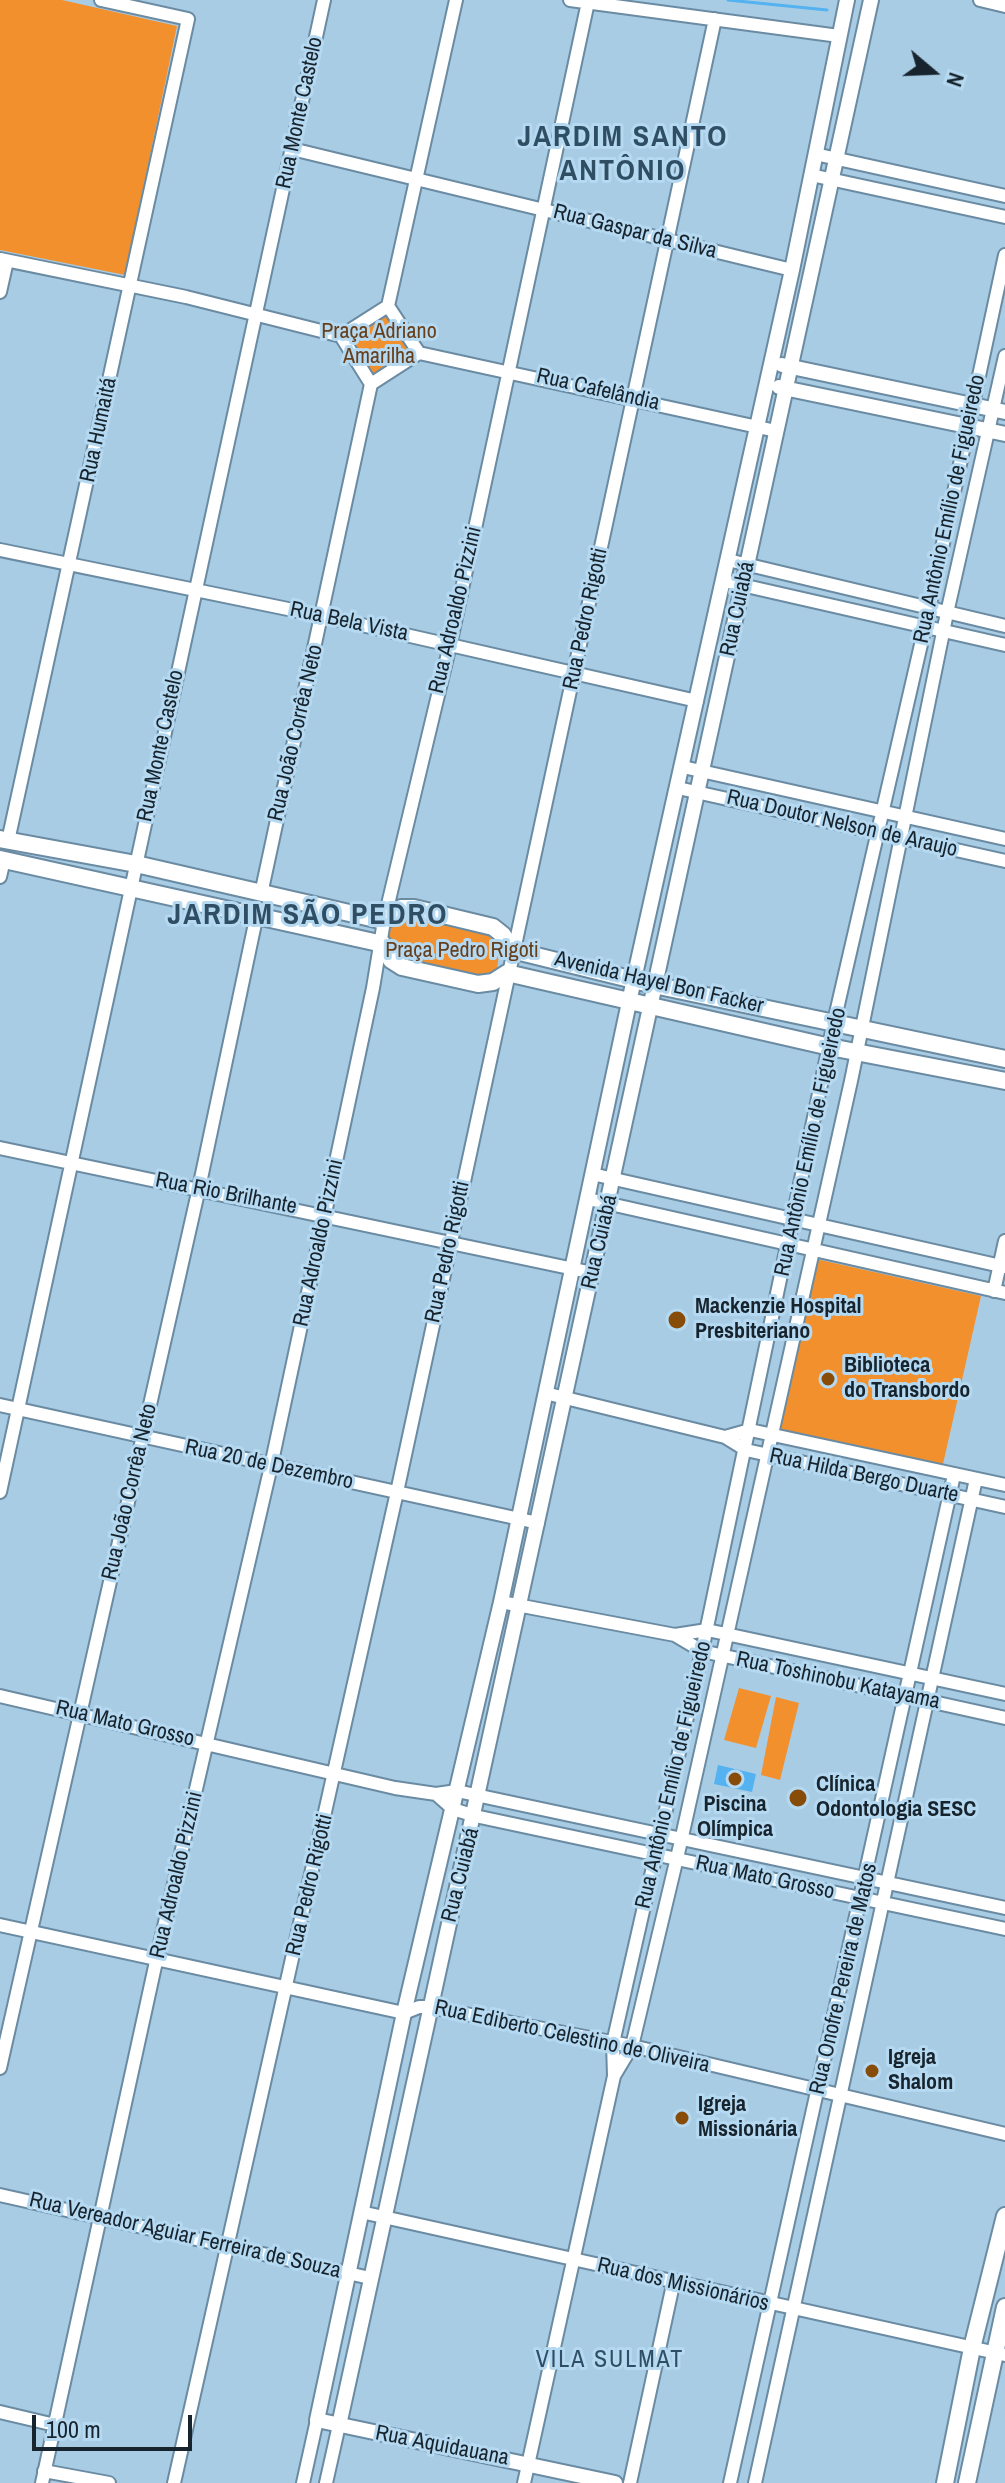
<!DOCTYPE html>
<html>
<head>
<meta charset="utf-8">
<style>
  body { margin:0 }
  #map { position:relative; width:1005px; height:2483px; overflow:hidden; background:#a9cce5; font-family:"Archivo Narrow",sans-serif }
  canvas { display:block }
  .north { position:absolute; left:893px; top:32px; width:80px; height:80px; -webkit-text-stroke:6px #b6d9f2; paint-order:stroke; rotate:109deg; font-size:22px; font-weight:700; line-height:32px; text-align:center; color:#17242d }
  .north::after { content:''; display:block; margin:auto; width:28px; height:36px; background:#17242d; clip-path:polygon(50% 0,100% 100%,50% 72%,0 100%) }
  .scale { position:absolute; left:32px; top:2415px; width:160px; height:36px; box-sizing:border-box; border:4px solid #17242d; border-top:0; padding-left:10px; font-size:24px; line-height:28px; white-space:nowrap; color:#17242d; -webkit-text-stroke:6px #b6d9f2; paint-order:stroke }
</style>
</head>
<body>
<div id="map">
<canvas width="1005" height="2483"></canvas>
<div class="north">N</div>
<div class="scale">100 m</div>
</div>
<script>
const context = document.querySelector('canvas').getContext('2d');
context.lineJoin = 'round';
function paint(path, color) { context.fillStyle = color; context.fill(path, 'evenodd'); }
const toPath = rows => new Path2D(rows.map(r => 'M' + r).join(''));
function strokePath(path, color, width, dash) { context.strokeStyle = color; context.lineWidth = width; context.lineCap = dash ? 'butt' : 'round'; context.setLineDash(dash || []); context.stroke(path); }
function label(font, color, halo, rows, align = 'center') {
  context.font = font + ' "Archivo Narrow",sans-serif'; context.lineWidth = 6; context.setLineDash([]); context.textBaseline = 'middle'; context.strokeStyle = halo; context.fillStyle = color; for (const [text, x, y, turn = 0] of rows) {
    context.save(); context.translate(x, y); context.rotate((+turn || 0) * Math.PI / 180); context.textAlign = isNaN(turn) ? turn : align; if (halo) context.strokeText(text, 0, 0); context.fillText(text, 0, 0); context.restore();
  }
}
const green = toPath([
  [0,0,62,0,177,26,125,275,0,250],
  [387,309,415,352,372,380,344,336],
  [409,912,486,929,500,945,497,970,489,978,401,963,387,942,392,922],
  [816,1259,981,1296,943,1464,776,1429],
  [739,1688,771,1696,756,1748,724,1740],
  [776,1697,799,1703,780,1780,761,1775]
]);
const water = toPath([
  [718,1765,756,1774,752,1792,714,1784]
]);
const stream = toPath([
  [728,0,827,10]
]);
const minor = toPath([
  [570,0,839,36],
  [980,0,1005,6],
  [292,149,792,270],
  [815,154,1005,196],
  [811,175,1005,217],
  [0,259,186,297,341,336],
  [0,292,7,261],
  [388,306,456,0],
  [388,306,419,353,371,384,341,336,388,306],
  [419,353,776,431],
  [0,550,322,616,697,701],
  [728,560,1005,626],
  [724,581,1005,645],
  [683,767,1005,839],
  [678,788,1005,861],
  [8,841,188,19,101,0],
  [0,877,4,860],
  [261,894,371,384],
  [0,1148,593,1273],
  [592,1174,1005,1267],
  [588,1199,1005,1293],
  [994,1291,1005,1241],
  [545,1393,725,1437,746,1450,1005,1507],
  [0,1405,538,1523],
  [725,1437,750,1430,1005,1485],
  [0,1492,324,0],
  [501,1602,675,1635,702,1651,1005,1718],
  [675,1635,707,1630,726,1634,1005,1694],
  [0,1696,395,1788,436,1794,457,1791,1005,1908],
  [436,1794,453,1809,475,1816,1005,1929],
  [0,1925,404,2013,419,2007,429,2007,632,2046,1005,2134],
  [0,2068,199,1188,257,914],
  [614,2076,632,2046,681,1841,851,1081,947,613,1005,356],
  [0,2195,370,2278],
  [361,2212,1005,2355],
  [0,2412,55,2425],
  [44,2471,109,2483],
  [42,2483,157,1957,271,1466,373,988,384,921,450,645,588,2],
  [174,2483,397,1492,715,19],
  [303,2483,317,2420],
  [326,2483,339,2425],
  [524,2483,614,2076,613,2043,702,1651,834,1022,925,627,1005,255],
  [630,2483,674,2280],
  [730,2483,954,1475],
  [755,2483,976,1479]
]);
const tertiary = toPath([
  [782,365,1005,412],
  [779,387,1005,434],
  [339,2425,871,0],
  [615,2483,317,2420,404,2013,501,1602,634,979,792,270,847,0]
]);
const secondary = toPath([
  [0,839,136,864,384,921,401,908,414,908,493,927,503,935,512,950,654,985,1005,1059],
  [0,859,383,944,391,960,402,967,478,984,493,982,507,973,830,1047,1005,1081],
  [945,2483,972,2348,1005,2216],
  [967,2483,1005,2307]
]);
const markers = [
  [677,1320,10,"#884c09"],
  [828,1379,8,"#884c09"],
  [735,1779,8,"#884c09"],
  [798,1798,10,"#884c09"],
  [872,2071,8,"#884c09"],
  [682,2118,8,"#884c09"]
];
const streetNames = [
  ["Rua Monte Castelo",300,113,-78],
  ["Rua Gaspar da Silva",635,232,14],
  ["Rua Cafelândia",598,390,13],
  ["Rua Humaitá",99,430,-78],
  ["Rua Antônio Emílio de Figueiredo",950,509,-78],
  ["Rua Cuiabá",738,609,-78],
  ["Rua Adroaldo Pizzini",456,610,-77],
  ["Rua Pedro Rigotti",586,619,-78],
  ["Rua Bela Vista",349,622,12],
  ["Rua João Corrêa Neto",296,733,-77],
  ["Rua Monte Castelo",161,746,-78],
  ["Rua Doutor Nelson de Araujo",842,824,13],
  ["Avenida Hayel Bon Facker",659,983,13],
  ["Rua Antônio Emílio de Figueiredo",811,1142,-78],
  ["Rua Rio Brilhante",226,1194,11],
  ["Rua Cuiabá",600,1242,-77],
  ["Rua Adroaldo Pizzini",319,1243,-78],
  ["Rua Pedro Rigotti",448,1252,-78],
  ["Rua 20 de Dezembro",269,1465,12],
  ["Rua Hilda Bergo Duarte",864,1476,12],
  ["Rua João Corrêa Neto",130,1492,-77],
  ["Rua Toshinobu Katayama",838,1681,12],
  ["Rua Mato Grosso",125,1724,13],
  ["Rua Antônio Emílio de Figueiredo",674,1775,-77],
  ["Rua Adroaldo Pizzini",177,1875,-77],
  ["Rua Cuiabá",461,1875,-76],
  ["Rua Mato Grosso",765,1878,12],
  ["Rua Pedro Rigotti",310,1885,-77],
  ["Rua Onofre Pereira de Matos",844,1979,-77],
  ["Rua Ediberto Celestino de Oliveira",572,2037,12],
  ["Rua Vereador Aguiar Ferreira de Souza",185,2236,13],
  ["Rua dos Missionários",683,2285,13],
  ["Rua Aquidauana",442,2446,11]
];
const parkNames = [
  ["Praça Adriano",379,332],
  ["Amarilha",379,357],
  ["Praça Pedro Rigoti",462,951]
];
const poiNames = [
  ["Mackenzie Hospital",695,1307],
  ["Presbiteriano",695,1332],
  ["Biblioteca",844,1366],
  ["do Transbordo",844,1391],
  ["Clínica",816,1785],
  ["Odontologia SESC",816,1810],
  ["Piscina",735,1805,"center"],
  ["Olímpica",735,1830,"center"],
  ["Igreja",888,2058],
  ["Shalom",888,2083],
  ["Igreja",698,2105],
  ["Missionária",698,2130]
];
const neighbourhoodNames = [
  ["VILA SULMAT",610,2361]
];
const districtNames = [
  ["JARDIM SANTO",623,138],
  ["ANTÔNIO",623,172],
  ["JARDIM SÃO PEDRO",308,916]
];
paint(green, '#f2902e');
paint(water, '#53b2ef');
strokePath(stream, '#53b2ef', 3);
strokePath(minor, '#6a8ba2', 16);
strokePath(tertiary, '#6a8ba2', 18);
strokePath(secondary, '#6a8ba2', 20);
strokePath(minor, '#fff', 12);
strokePath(tertiary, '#fff', 14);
strokePath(secondary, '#fff', 16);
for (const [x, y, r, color] of markers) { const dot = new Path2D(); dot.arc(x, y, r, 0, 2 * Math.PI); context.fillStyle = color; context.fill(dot); strokePath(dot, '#b6d9f2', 3); }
label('22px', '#17242d', '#b6d9f2', streetNames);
label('22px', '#673f1b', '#b6d9f2', parkNames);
label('bold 22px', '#17242d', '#b6d9f2', poiNames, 'left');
context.letterSpacing = '2px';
label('24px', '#2f4e63', '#b6d9f2', neighbourhoodNames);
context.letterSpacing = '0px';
context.letterSpacing = '2px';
label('bold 30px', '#2f4e63', '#b6d9f2', districtNames);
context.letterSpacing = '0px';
</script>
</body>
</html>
